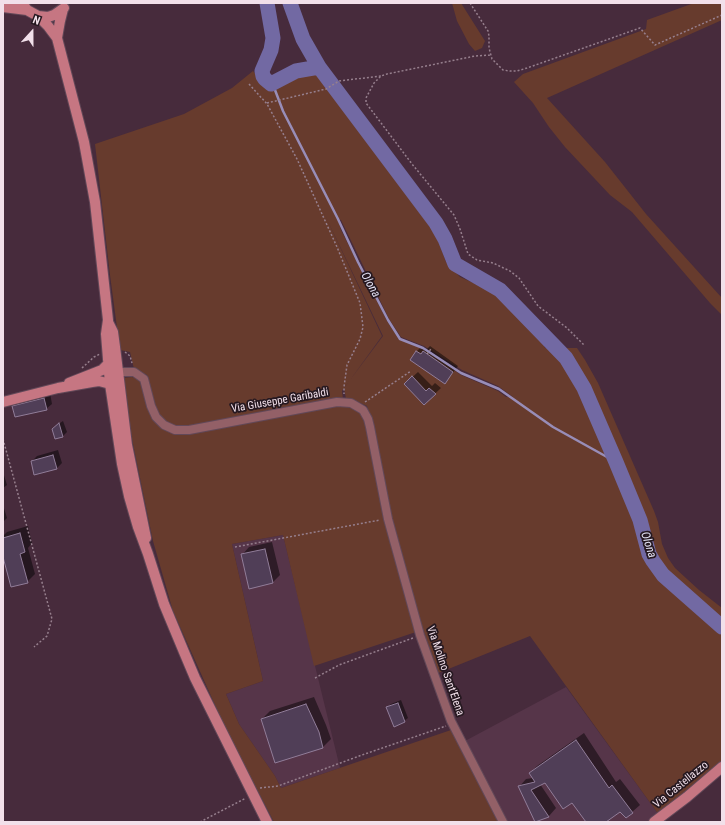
<!DOCTYPE html>
<html>
<head>
<meta charset="utf-8">
<style>
  body { margin:0 }
  #map { position:relative; width:725px; height:825px; overflow:hidden; background:#472b3c; font-family:"Roboto Condensed",sans-serif }
  canvas { display:block }
  .frame { position:absolute; inset:0; border:4px solid #f2e0ea; pointer-events:none }
  .north { position:absolute; left:12px; top:12px; width:40px; height:40px; -webkit-text-stroke:3px #251820; paint-order:stroke; rotate:21deg; font-size:11px; font-weight:700; line-height:16px; text-align:center; color:#f2e0ea }
  .north::after { content:''; display:block; margin:auto; width:14px; height:18px; background:#f2e0ea; clip-path:polygon(50% 0,100% 100%,50% 72%,0 100%) }
</style>
</head>
<body>
<div id="map">
<canvas width="725" height="825"></canvas>
<div class="frame"></div>
<div class="north">N</div>
</div>
<script>
const context = document.querySelector('canvas').getContext('2d');
context.lineJoin = 'round';
function paint(path, color) { context.fillStyle = color; context.fill(path, 'evenodd'); }
const toPath = rows => new Path2D(rows.map(r => 'M' + r).join(''));
function strokePath(path, color, width, dash) { context.strokeStyle = color; context.lineWidth = width; context.lineCap = dash ? 'butt' : 'round'; context.setLineDash(dash || []); context.stroke(path); }
function label(font, color, halo, rows, align = 'center') {
  context.font = font + ' "Roboto Condensed",sans-serif'; context.lineWidth = 3.5; context.setLineDash([]); context.textBaseline = 'middle'; context.strokeStyle = halo; context.fillStyle = color; for (const [text, x, y, turn = 0] of rows) {
    context.save(); context.translate(x, y); context.rotate((+turn || 0) * Math.PI / 180); context.textAlign = isNaN(turn) ? turn : align; if (halo) context.strokeText(text, 0, 0); context.fillText(text, 0, 0); context.restore();
  }
}
const built = toPath([
  [283,535,340,768,281,788,275,776,239,724,226,694,263,681,232,544],
  [566,687,659,815,650,822,508,822,465,741]
]);
const green = toPath([
  [452,3,461,3,485,41,482,48,475,51,469,44,457,21],
  [694,3,722,3,722,20,547,98,605,162,646,214,722,298,722,315,710,303,632,212,610,195,565,147,549,127,533,103,514,82,523,74,646,29,647,20],
  [318,70,333,95,376,150,401,187,431,228,439,243,446,262,460,277,496,293,544,345,545,348,577,348,585,360,598,383,654,511,658,522,662,544,668,558,675,568,699,590,722,608,722,621,666,574,652,553,644,521,637,505,628,498,636,522,644,555,649,564,659,579,700,613,722,633,722,762,659,815,530,636,436,674,413,599,389,508,367,406,358,402,346,399,344,388,383,336,323,211,382,336,342,391,343,399,182,427,170,425,164,421,160,416,156,409,147,375,134,369,130,352,120,350,110,275,95,144,184,114,232,88,253,71,266,87,276,86,293,76],
  [338,219,341,220,389,319,401,337,424,346,462,370,498,386,513,397,506,397,498,391,461,375,423,349,399,339,387,321,341,230],
  [132,377,139,379,160,427,171,433,175,433,341,405,356,408,360,413,365,423,416,632,314,666,283,535,232,544,263,681,226,694,239,724,275,776,281,788,451,730,498,822,274,822,228,734,173,611,153,541,132,439,122,378]
]);
const shadow = toPath([
  [422,346,427,349,430,346,458,366,445,383,417,351],
  [418,372,432,386,435,383,441,388,424,404,405,384],
  [50,393,52,404,46,409,13,407,19,401],
  [63,421,67,432,63,436,56,438,57,425],
  [58,450,62,463,56,469,32,461,37,456],
  [3,472,7,485,3,488],
  [3,505,7,518,3,522],
  [28,526,32,543,28,548,35,574,27,582,3,553,3,536,7,532],
  [272,542,280,575,273,582,242,555,249,547],
  [314,697,326,725,331,739,323,747,275,762,262,719,270,711],
  [401,700,408,718,404,721,387,708,391,704],
  [584,733,616,782,620,779,640,805,632,812,620,810,604,822,587,822,572,801,545,781,540,784,556,808,549,816,536,821,519,787,526,779,533,778,530,773,537,766]
]);
const stream = toPath([
  [271,84,275,90,283,111,338,219,358,262,388,320,400,339,423,348,461,373,499,389,553,427,616,462]
]);
const river = toPath([
  [267,3,273,38,271,50,262,71,263,76,265,79,271,84,296,71,319,67],
  [290,3,303,39,319,67,436,223,445,239,455,264,500,290,566,358,584,388,616,462,640,520,649,554,653,561,663,575,722,627]
]);
const building = toPath([
  [416,351,421,354,423,351,453,372,445,384,410,360,416,351],
  [412,376,426,391,429,388,436,394,424,405,404,384,412,376],
  [44,398,47,410,15,417,12,406,44,398],
  [59,423,63,437,55,439,52,429,59,423],
  [53,455,57,469,34,475,31,461,53,455],
  [20,533,25,552,20,554,28,583,11,587,3,557,3,538,20,533],
  [265,549,273,583,249,589,241,554,265,549],
  [398,703,405,722,394,727,386,707,398,703],
  [306,704,319,732,323,748,275,763,261,719,306,704],
  [576,740,609,788,612,785,633,813,626,818,620,812,606,822,586,822,572,803,563,809,545,783,531,790,549,817,535,822,518,786,535,782,529,773,576,740]
]);
const path = toPath([
  [470,3,488,31,489,36,489,48,492,59,503,70,510,71,517,71,527,68,640,28,655,45,722,15],
  [490,55,475,56,387,74,381,76,374,83,366,98,366,103,412,164,454,215,460,229,468,254,477,260,493,263,510,271,519,278,538,306,567,328,584,345],
  [249,84,267,104,297,159,337,247,360,303,363,327,360,339,347,365,344,387,344,394],
  [267,103,326,89,339,81,381,76],
  [125,352,130,356,132,363],
  [427,354,431,349],
  [82,368,94,357,100,354],
  [365,402,411,371],
  [3,439,52,619,47,636,34,647],
  [235,547,380,520],
  [315,678,339,665,413,638],
  [260,788,278,786,362,755,446,726],
  [200,822,246,798]
]);
const street = toPath([
  [122,372,134,372,144,379,151,406,156,417,164,425,175,430,189,430,337,402,351,403,363,410,368,419,370,427,388,519,420,635,451,721,503,822]
]);
const secondary = toPath([
  [22,3,27,10,38,16,48,17,54,15,64,8],
  [3,7,27,10],
  [63,9,60,21,57,38,84,142,95,202,108,320,106,334,110,384,122,464,129,496,138,527,148,554,164,604,184,652,195,678,267,822],
  [38,16,48,26,57,38],
  [108,322,113,332,115,347,127,445,146,538],
  [69,383,102,370,108,364],
  [3,402,58,388,92,382,99,381,110,384],
  [654,822,687,797,722,767]
]);
const streetNames = [
  ["Via Giuseppe Garibaldi",280,401,-10],
  ["Via Molino Sant'Elena",445,671,71],
  ["Via Castellazzo",681,785,-39]
];
const waterNames = [
  ["Olona",370,285,61],
  ["Olona",648,545,72]
];
paint(built, '#563549');
paint(green, '#673b2d');
paint(shadow, '#0007');
strokePath(stream, '#988db8', 2.5);
strokePath(river, '#7269a3', 15);
paint(building, '#503e57');
strokePath(building, '#917d99', 1);
strokePath(street, '#624858', 10);
strokePath(secondary, '#624858', 12);
strokePath(path, '#967f8d', 1.5, [2, 2]);
strokePath(street, '#936067', 8);
strokePath(secondary, '#c67682', 10);
label('11px', '#f2e0ea', '#251820', streetNames);
label('italic 12px', '#e1dff1', '#251820', waterNames);
</script>
</body>
</html>
